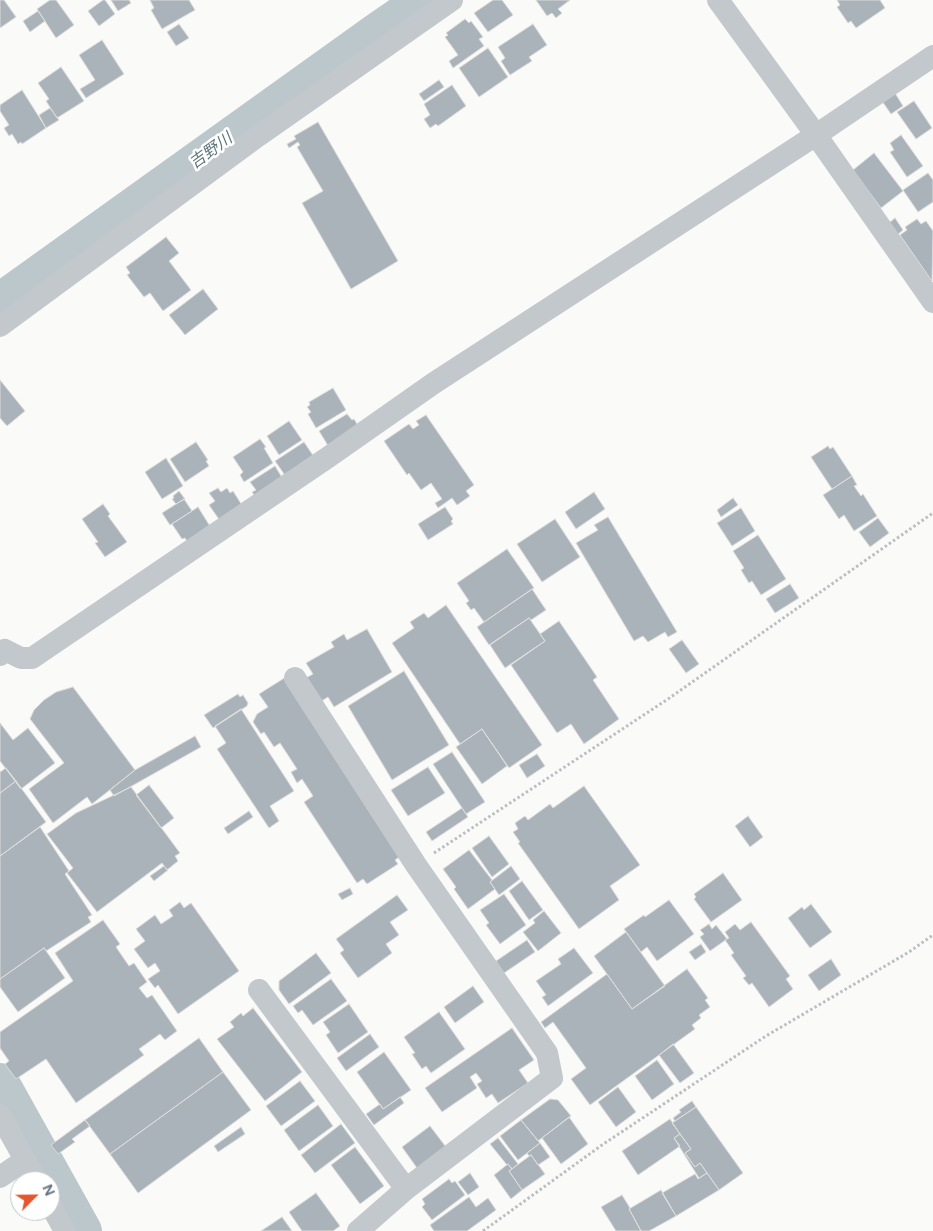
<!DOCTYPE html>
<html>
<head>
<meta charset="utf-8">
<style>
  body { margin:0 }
  #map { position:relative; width:933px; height:1231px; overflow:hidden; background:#fafaf8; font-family:Figtree,sans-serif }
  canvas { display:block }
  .north { position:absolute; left:10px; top:1171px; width:50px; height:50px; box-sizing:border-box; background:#fff; border:1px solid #c1c8cd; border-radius:50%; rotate:67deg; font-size:14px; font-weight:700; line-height:20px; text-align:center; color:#657683 }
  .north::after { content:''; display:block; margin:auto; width:18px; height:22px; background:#e4572e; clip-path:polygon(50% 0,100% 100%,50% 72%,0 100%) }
</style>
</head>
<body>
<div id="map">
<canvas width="933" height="1231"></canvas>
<div class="north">N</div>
</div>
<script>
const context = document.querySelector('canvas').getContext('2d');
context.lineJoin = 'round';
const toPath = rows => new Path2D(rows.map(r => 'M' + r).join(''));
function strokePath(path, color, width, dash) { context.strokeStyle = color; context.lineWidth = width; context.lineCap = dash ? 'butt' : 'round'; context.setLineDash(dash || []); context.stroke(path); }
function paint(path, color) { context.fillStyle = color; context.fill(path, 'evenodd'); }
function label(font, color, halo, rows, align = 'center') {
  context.font = font + ' Figtree,"Noto Sans JP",sans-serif'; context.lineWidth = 5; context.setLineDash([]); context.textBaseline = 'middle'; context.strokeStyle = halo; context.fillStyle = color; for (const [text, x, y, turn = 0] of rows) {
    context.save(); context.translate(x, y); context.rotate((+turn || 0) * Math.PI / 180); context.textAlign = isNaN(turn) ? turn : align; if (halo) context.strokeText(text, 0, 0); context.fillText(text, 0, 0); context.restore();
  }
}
const river = toPath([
  [0,302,378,31,423,0],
  [0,1082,83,1231]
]);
const building = toPath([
  [0,0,4,0,16,17,0,28,0,0],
  [50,0,56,0,74,25,56,38,37,9,50,0],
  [103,0,105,0,115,14,99,26,88,11,103,0],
  [111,0,129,0,131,3,118,11,111,0],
  [150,0,189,0,195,10,162,29,151,10,154,8,150,0],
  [493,0,502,0,513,15,488,32,474,13,493,0],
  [536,0,570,0,558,9,562,13,556,18,552,13,547,16,536,0],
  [837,0,880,0,885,8,856,28,851,21,848,23,837,7,840,5,837,0],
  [38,11,45,21,30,32,23,21,38,11],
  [465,19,469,23,471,21,483,37,479,39,484,46,453,68,449,61,458,55,445,37,448,35,446,33,465,19],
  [179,24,189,38,176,46,167,32,179,24],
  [533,24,547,45,529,57,532,61,510,75,501,61,505,58,498,47,533,24],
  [102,40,124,74,86,98,80,89,95,80,79,55,102,40],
  [488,48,508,77,479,97,459,68,488,48],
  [61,67,84,101,57,118,46,101,49,99,38,83,61,67],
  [439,80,444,87,424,101,419,94,439,80],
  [452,85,466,106,438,126,436,124,430,128,424,119,430,115,424,104,452,85],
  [22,90,46,128,22,144,21,142,18,144,12,134,9,136,4,128,9,125,0,111,0,105,22,90],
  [895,93,903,106,891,114,882,101,895,93],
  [914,101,932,128,916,139,897,112,914,101],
  [50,108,59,120,46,128,39,115,50,108],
  [318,122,398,261,351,289,302,203,323,191,297,147,300,145,298,142,289,148,287,144,296,139,294,136,318,122],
  [901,135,923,166,907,177,890,152,894,150,890,143,901,135],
  [874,153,903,191,881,208,853,170,874,153],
  [928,173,933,180,933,202,918,212,903,190,928,173],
  [895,218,903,230,897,235,889,223,895,218],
  [917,219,921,224,926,221,933,231,932,281,900,235,907,230,905,227,917,219],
  [166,237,179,253,169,261,191,290,163,311,150,293,144,297,127,275,130,273,126,267,166,237],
  [203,289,218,309,185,335,169,315,203,289],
  [0,380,25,411,7,426,0,418,0,380],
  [333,388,346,410,316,428,308,414,311,412,307,407,310,405,309,402,333,388],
  [347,414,352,420,354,419,363,434,332,452,319,431,347,414],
  [426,415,474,485,466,491,470,496,457,505,452,498,438,508,435,503,442,499,431,483,421,490,409,473,407,475,384,441,409,424,413,429,419,425,416,421,426,415],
  [289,421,302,440,279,455,267,436,289,421],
  [260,439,266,447,264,448,273,463,244,482,240,475,243,472,233,457,260,439],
  [196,442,208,460,206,461,209,466,185,482,170,459,196,442],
  [304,442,316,460,289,481,275,461,304,442],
  [828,446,830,449,833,447,852,476,832,489,811,457,828,446],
  [166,458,183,486,162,499,145,472,166,458],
  [275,466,286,484,259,502,252,492,256,490,250,482,275,466],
  [852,476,857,485,854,486,861,496,863,494,877,516,854,531,844,515,839,519,823,495,852,476],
  [218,488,221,492,227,488,230,493,233,491,245,510,223,525,209,505,215,501,209,493,218,488],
  [179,491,185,499,176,504,172,499,174,498,173,496,179,491],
  [594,492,605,509,576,529,565,512,594,492],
  [733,498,738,505,721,517,717,510,733,498],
  [184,499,192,511,170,525,162,513,184,499],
  [103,504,110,514,108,516,127,542,105,557,95,543,98,542,82,519,103,504],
  [198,507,213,531,190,546,185,538,182,539,172,524,198,507],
  [445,507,453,519,451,521,453,524,428,540,418,524,445,507],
  [741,508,755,531,732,546,717,523,741,508],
  [608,517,677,632,668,637,665,632,648,642,643,636,634,641,576,543,598,530,594,525,608,517],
  [878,518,889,533,870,547,859,532,878,518],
  [555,519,580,557,542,582,517,544,555,519],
  [758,535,786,579,761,595,752,581,749,583,741,570,744,568,733,551,758,535],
  [507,549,534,588,484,622,474,608,471,610,466,603,469,601,457,583,507,549],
  [790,584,799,598,775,613,766,599,790,584],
  [532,589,546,610,531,620,529,618,489,645,477,627,532,589],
  [446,605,542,745,509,768,482,729,460,744,392,643,414,628,410,622,424,613,428,618,446,605],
  [529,618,545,641,505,668,490,645,529,618],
  [559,621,597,677,593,680,619,719,584,744,571,724,557,733,511,665,545,641,540,634,559,621],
  [367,629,392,672,334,707,328,697,320,702,306,678,313,674,306,663,334,647,331,642,344,634,347,640,367,629],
  [682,640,699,664,686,673,669,649,682,640],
  [404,671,449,745,392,780,348,706,404,671],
  [286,677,399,857,395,860,398,864,367,884,363,879,357,883,304,802,313,796,302,779,297,783,291,772,297,769,280,743,274,747,264,732,261,734,253,722,257,714,268,707,259,694,286,677],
  [73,687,135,770,92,804,87,797,53,823,29,789,64,763,30,719,34,710,44,700,56,692,73,687],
  [238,694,240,697,243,695,248,703,247,706,213,728,204,715,238,694],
  [241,709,294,791,270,806,279,821,269,828,217,749,226,743,215,726,241,709],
  [0,723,13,740,28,728,55,763,21,789,0,761,0,723],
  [482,729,507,766,482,784,456,747,482,729],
  [195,736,201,747,114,796,110,790,135,770,195,736],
  [452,752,485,802,466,814,433,764,452,752],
  [537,754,545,766,527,778,519,765,537,754],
  [428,767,445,793,408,816,391,790,428,767],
  [6,768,16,781,0,793,0,772,6,768],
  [16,781,46,822,0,856,0,793,16,781],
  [149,785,174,818,161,828,136,795,149,785],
  [584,786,640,865,610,886,619,900,579,929,518,843,520,842,513,832,518,829,515,823,525,816,528,820,550,804,553,808,584,786],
  [131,787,180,853,175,856,178,861,167,870,162,863,97,912,67,873,73,868,47,834,76,813,131,787],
  [462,808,468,817,432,841,426,832,462,808],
  [249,811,253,817,228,834,224,828,249,811],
  [748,816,763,837,750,847,735,826,748,816],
  [40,827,69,871,65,874,92,915,88,917,91,922,46,951,44,948,0,979,0,856,40,827],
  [489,836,509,864,492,877,472,848,489,836],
  [469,850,492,880,490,882,495,889,468,909,454,889,456,887,443,869,469,850],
  [164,866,168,870,154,881,150,876,164,866],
  [511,866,520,879,499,895,490,882,511,866],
  [723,873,742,900,711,922,694,899,696,897,694,894,723,873],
  [522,881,543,910,529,920,509,891,522,881],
  [350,888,353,894,342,900,338,894,350,888],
  [504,894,526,925,500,944,486,925,489,923,480,910,504,894],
  [397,895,408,910,390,922,399,935,386,944,392,953,358,978,340,953,344,950,336,939,397,895],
  [669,900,694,934,657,961,647,947,641,952,624,929,644,915,645,917,669,900],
  [180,902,184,908,191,903,239,971,178,1014,158,985,155,988,148,979,160,971,155,963,148,968,134,949,145,941,136,929,155,915,161,924,173,916,169,910,180,902],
  [811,904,832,932,810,948,788,918,802,907,804,910,811,904],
  [544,911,561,933,538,951,523,932,535,923,533,920,544,911],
  [103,920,120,944,116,947,129,966,134,963,147,982,139,988,147,998,152,995,177,1031,165,1040,160,1034,139,1049,144,1055,76,1103,46,1059,16,1079,5,1064,9,1061,0,1048,0,1032,73,981,55,953,103,920],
  [751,922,790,976,786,979,793,989,769,1007,752,983,749,985,743,978,746,976,731,955,734,953,725,940,729,938,725,932,735,924,740,930,751,922],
  [709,924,712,929,716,925,727,939,710,951,700,937,704,934,700,930,709,924],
  [626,932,665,986,632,1009,594,956,626,932],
  [527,940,535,952,504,973,496,961,527,940],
  [701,944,706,952,695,960,689,952,701,944],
  [44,948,65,978,18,1012,0,987,0,979,44,948],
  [574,948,593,973,548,1006,542,997,546,995,536,981,561,964,558,959,574,948],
  [316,953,331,973,289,1004,279,990,279,981,316,953],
  [831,959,841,975,819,991,808,975,831,959],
  [687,969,708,998,705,1000,710,1007,699,1015,701,1018,692,1025,695,1029,590,1105,571,1079,586,1068,553,1022,545,1028,541,1022,607,974,632,1009,687,969],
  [331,979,347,1001,313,1025,302,1010,298,1013,293,1006,331,979],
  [473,986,484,1002,455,1023,444,1007,473,986],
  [349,1004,368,1032,338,1053,326,1035,330,1032,323,1022,349,1004],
  [253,1008,302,1072,265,1101,217,1039,234,1027,230,1022,241,1013,243,1016,253,1008],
  [439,1012,465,1049,431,1073,426,1066,422,1069,412,1054,415,1053,404,1037,439,1012],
  [512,1028,534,1060,519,1070,528,1083,498,1103,492,1094,486,1098,477,1084,482,1081,476,1073,470,1077,477,1088,442,1112,425,1088,512,1028],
  [370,1034,379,1047,346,1071,337,1058,370,1034],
  [199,1038,223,1072,110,1154,85,1120,199,1038],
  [673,1044,694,1073,680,1083,659,1055,673,1044],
  [384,1052,411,1090,383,1109,357,1072,384,1052],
  [657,1060,674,1084,652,1100,635,1076,657,1060],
  [223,1072,251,1110,138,1193,110,1154,223,1072],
  [300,1081,315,1101,281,1126,266,1106,300,1081],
  [618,1087,636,1112,616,1127,598,1102,618,1087],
  [400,1097,404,1103,374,1125,366,1114,380,1104,383,1109,400,1097],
  [550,1099,558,1100,571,1116,538,1141,521,1120,550,1099],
  [692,1101,696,1107,675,1121,673,1118,681,1112,679,1110,692,1101],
  [318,1105,333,1126,299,1151,284,1130,318,1105],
  [696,1107,743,1173,719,1190,700,1163,695,1167,685,1153,691,1149,672,1123,696,1107],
  [569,1117,588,1144,561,1164,542,1138,569,1117],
  [670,1119,680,1134,674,1138,680,1146,638,1175,622,1151,670,1119],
  [85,1120,90,1126,72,1139,75,1142,58,1154,51,1145,85,1120],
  [521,1120,540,1143,518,1160,500,1136,521,1120],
  [341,1124,355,1143,315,1173,301,1155,341,1124],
  [430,1126,446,1147,417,1168,402,1147,430,1126],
  [241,1127,245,1134,218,1152,214,1146,241,1127],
  [680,1134,691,1149,685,1153,695,1167,700,1163,707,1173,699,1178,674,1138,680,1134],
  [498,1138,518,1164,512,1169,508,1164,507,1165,490,1144,498,1138],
  [540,1143,550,1157,538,1165,531,1155,529,1156,527,1153,540,1143],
  [355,1147,384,1186,360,1204,331,1165,355,1147],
  [531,1155,545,1174,522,1190,509,1171,531,1155],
  [508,1164,512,1169,509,1171,522,1190,511,1199,494,1175,508,1164],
  [470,1173,479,1187,468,1195,458,1182,470,1173],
  [707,1173,719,1190,676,1216,662,1193,695,1174,698,1179,707,1173],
  [449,1179,452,1183,455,1181,465,1195,432,1220,422,1207,425,1204,422,1199,449,1179],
  [661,1190,676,1216,649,1231,641,1231,629,1209,661,1190],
  [316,1193,340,1226,333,1231,302,1231,289,1212,316,1193],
  [622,1195,630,1208,629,1209,641,1231,616,1231,601,1207,622,1195],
  [469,1197,476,1207,488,1198,496,1210,467,1231,434,1231,430,1225,469,1197],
  [282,1217,292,1231,261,1231,282,1217]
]);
const path = toPath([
  [434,853,668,699,933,513],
  [483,1231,602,1145,766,1036,909,952,933,935]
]);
const street = toPath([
  [718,0,816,135,933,302],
  [0,326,258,136,452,0],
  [0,655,5,650,21,658,32,658,327,458,434,383,816,135,933,56],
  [295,678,416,865,547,1053,552,1078,406,1189,358,1231],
  [259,990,406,1189],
  [0,1115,37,1181],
  [0,1177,25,1160],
  [50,1204,65,1231]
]);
const waterNames = [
  ["吉野川",211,151,-36]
];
strokePath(river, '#bbc7cb', 38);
paint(building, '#aab3b9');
strokePath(building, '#dcdcda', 1);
strokePath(path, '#bbbfc2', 3, [2.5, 2.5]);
strokePath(street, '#c3c8cc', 22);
label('italic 16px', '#60757c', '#fff', waterNames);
</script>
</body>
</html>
